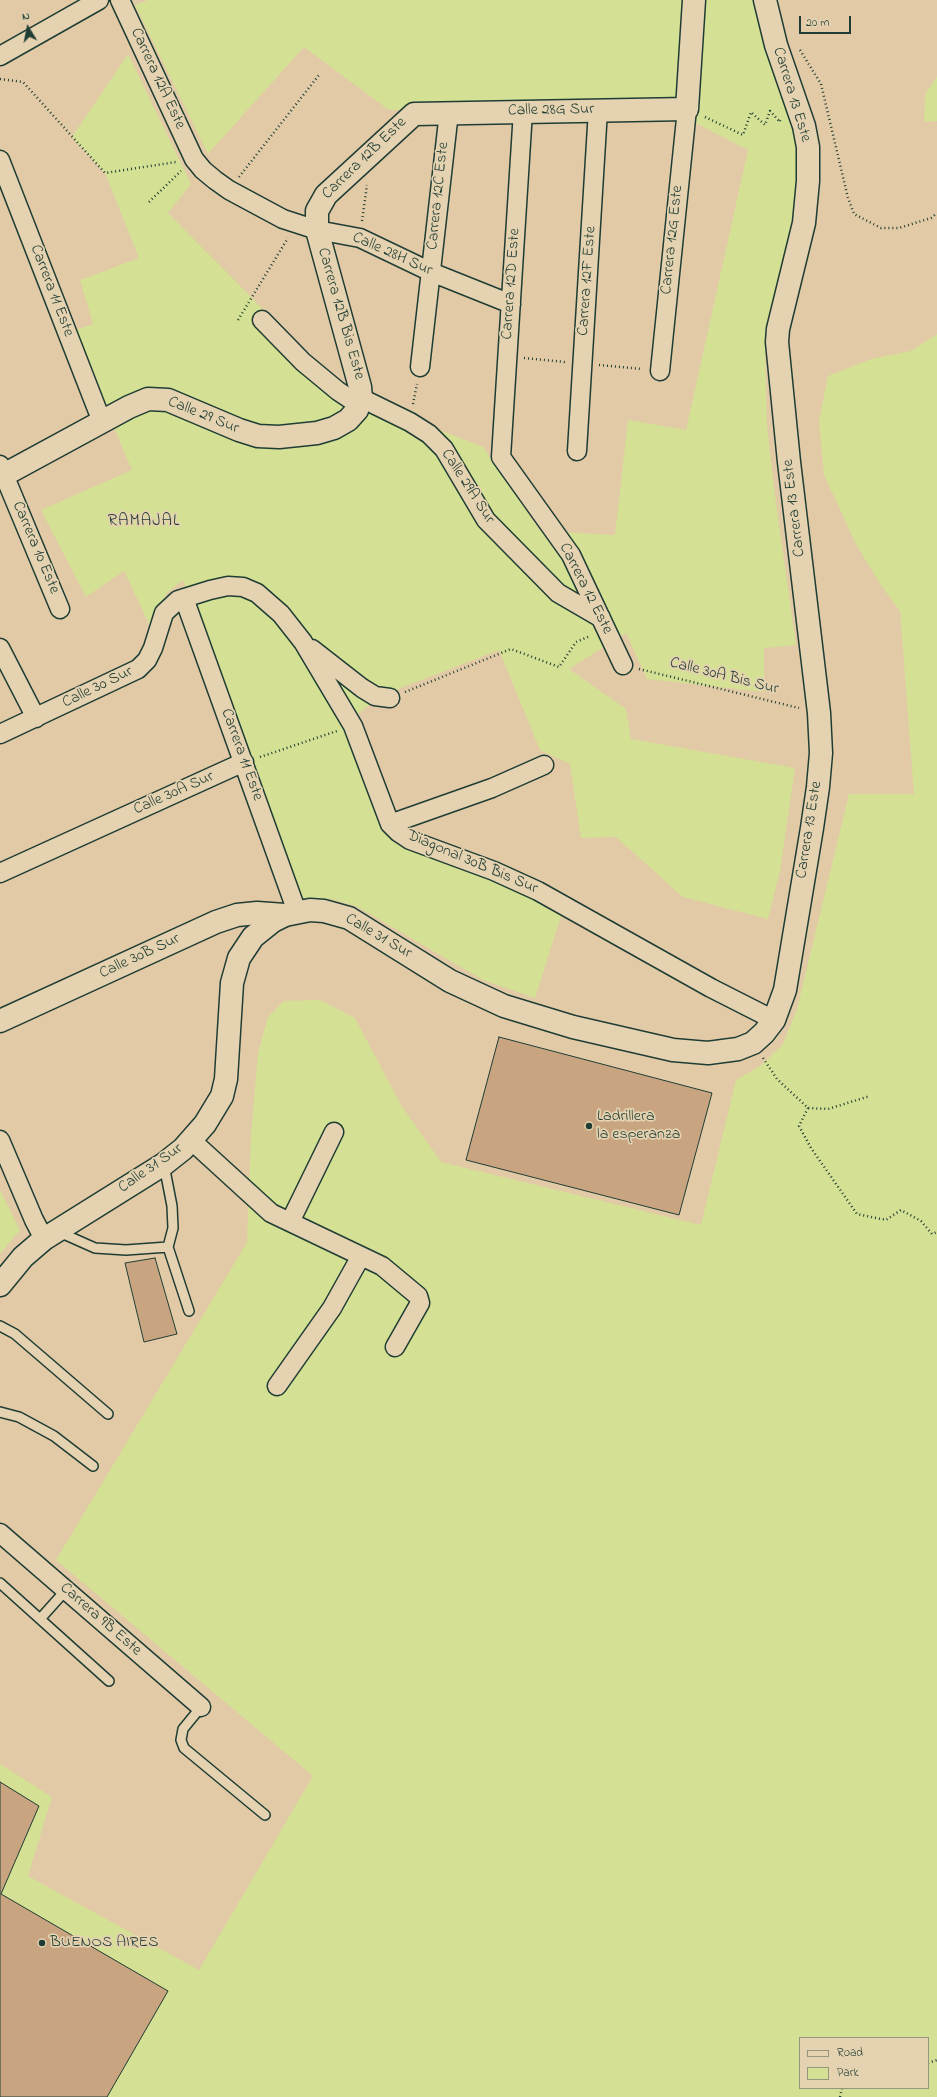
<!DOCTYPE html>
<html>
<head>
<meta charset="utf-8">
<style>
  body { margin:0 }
  #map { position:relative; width:937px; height:2097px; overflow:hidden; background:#e2caa7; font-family:"Indie Flower",sans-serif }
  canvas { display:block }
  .legend { position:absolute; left:799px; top:2037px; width:130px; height:52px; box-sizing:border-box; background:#e5d2b0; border:1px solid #96967e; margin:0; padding:5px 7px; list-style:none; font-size:12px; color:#1f3d34 }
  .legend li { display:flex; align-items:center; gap:8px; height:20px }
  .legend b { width:20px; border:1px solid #96967e }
  .north { position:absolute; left:8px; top:8px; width:40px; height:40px; -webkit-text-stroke:3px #e5d2b0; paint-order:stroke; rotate:350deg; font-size:11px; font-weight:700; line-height:16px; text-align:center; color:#1f3d34 }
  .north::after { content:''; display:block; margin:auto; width:14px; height:18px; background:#1f3d34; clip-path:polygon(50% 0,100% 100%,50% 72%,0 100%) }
  .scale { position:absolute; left:799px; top:16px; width:52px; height:18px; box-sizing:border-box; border:2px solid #1f3d34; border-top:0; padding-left:5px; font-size:12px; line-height:14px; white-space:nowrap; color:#1f3d34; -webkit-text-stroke:3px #e5d2b0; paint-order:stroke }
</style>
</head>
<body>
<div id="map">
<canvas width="937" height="2097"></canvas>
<ul class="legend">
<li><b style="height:5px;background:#e5d2b0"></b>Road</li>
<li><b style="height:11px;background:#d4e093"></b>Park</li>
</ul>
<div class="north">N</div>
<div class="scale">20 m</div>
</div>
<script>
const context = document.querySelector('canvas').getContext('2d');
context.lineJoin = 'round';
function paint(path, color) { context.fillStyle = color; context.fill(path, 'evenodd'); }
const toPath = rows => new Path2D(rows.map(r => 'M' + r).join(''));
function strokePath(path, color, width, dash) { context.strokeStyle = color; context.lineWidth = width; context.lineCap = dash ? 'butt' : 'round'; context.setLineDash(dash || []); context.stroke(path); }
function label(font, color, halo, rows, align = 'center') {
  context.font = font + ' "Indie Flower",sans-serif'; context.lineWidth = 3.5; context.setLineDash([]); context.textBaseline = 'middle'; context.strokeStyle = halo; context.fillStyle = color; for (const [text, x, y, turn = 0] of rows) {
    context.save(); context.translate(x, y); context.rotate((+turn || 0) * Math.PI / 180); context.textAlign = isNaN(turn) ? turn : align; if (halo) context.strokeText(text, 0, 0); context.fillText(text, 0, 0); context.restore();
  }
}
const green = toPath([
  [148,0,755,0,762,38,799,126,804,166,794,251,774,298,765,356,767,425,774,488,796,645,764,648,764,692,647,679,626,633,569,669,626,709,631,739,795,768,780,871,768,919,683,897,616,837,581,838,570,764,540,750,499,650,385,694,344,723,382,820,562,913,535,998,483,980,356,906,331,899,303,898,183,580,167,593,149,624,124,571,86,597,41,510,132,470,73,331,93,324,80,280,139,258,105,173,72,137,128,54,191,184,168,213,347,394,483,447,540,531,615,535,628,420,686,430,748,150,657,103,389,110,304,47,208,154,135,5],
  [937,76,937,121,924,122,925,95],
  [937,334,937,2097,0,2097,0,1764,52,1797,28,1876,199,1970,313,1776,56,1560,247,1242,251,1135,258,1053,268,1017,284,1001,320,1000,355,1018,401,1105,441,1162,701,1225,736,1080,760,1066,783,1044,797,1009,849,794,914,794,900,611,880,584,856,544,824,475,819,421,828,376,871,359,911,351],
  [800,2038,928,2038,928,2088,800,2088],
  [0,1190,20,1230,0,1254]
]);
const building = toPath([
  [499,1037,712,1093,679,1215,466,1160,499,1037],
  [155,1258,177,1334,144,1342,125,1263,155,1258],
  [0,1782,39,1806,1,1894,168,1991,107,2097,0,2097,0,1782]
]);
const path = toPath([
  [800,50,821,84,848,198,854,214,881,228,899,228,931,218,937,213],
  [0,79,23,82,105,173,176,162],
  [705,117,743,135,751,112,765,125,770,111,780,122,780,119],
  [239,177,319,75],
  [149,202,181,171],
  [362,221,367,185],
  [238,320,288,238],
  [524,358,565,362],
  [599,365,642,369],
  [413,404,417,384],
  [639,669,799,708],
  [405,692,511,649,559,667,576,642,590,636],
  [260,757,337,731],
  [763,1058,777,1079,808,1108,828,1109,870,1096],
  [808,1108,799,1126,811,1148,857,1214,886,1220,901,1210,921,1221,932,1234,937,1232],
  [928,2063,937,2060],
  [840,2097,842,2088]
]);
const service = toPath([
  [164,1165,172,1206,173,1228,168,1247,189,1311],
  [59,1232,95,1248,126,1250,168,1247],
  [0,1326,15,1334,108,1414],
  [0,1412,19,1417,54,1436,93,1466],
  [0,1583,109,1681],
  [40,1619,66,1590],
  [201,1707,183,1729,181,1740,184,1748,265,1815]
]);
const minor = toPath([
  [120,0,194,159,203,170,215,180,229,190,283,219,317,230,360,238,431,272,511,304],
  [0,56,99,0],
  [523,111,501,457,571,555,623,665],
  [0,160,102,422],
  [262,320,303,362,338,391,359,405],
  [420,367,449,112],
  [660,371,687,109],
  [361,398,410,422,429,434,444,449,486,520,558,593,601,618],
  [577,451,598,110],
  [0,465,60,609],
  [184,598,297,912],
  [0,648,36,718],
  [312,649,362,688,375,696,390,698],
  [0,734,138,669,147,660,153,648,164,613,178,600,210,590,228,586,243,587,257,593,281,614,303,642,353,726,390,824,398,832,410,840,494,871,538,891,711,988,774,1020],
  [390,824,492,788,544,765],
  [0,873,244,762],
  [0,1140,34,1220,44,1239],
  [191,1140,271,1213,382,1266,418,1296,420,1303,395,1347],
  [290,1222,334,1132],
  [277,1386,332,1308,361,1256],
  [0,1533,201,1707]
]);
const tertiary = toPath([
  [0,477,129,407,148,399,168,400,239,430,258,436,279,437,317,433,334,428,348,420,357,410,361,398,360,387,317,230,317,211,326,195,414,114,687,109,694,0],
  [0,1021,216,922,237,915,257,913,285,915]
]);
const secondary = toPath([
  [0,1285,23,1257,44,1239,164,1164,183,1149,205,1124,222,1096,226,1079,232,983,239,958,253,937,273,921,285,915,310,910,324,911,349,918,450,981,504,1006,573,1027,673,1050,708,1053,738,1049,753,1043,764,1033,774,1020,785,990,812,828,818,787,821,753,819,713,789,462,777,342,778,329,804,223,808,181,808,147,804,126,776,45,765,0]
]);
const markers = [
  [589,1126,4,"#1f3d34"],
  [42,1943,4,"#1f3d34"]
];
const streetNames = [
  ["Carrera 12A Este",157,79,65],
  ["Carrera 13 Este",791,95,73],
  ["Calle 28G Sur",551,111,-1],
  ["Carrera 12B Este",365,159,-44],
  ["Carrera 12C Este",439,196,-84],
  ["Carrera 12G Este",673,240,-84],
  ["Calle 28H Sur",392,255,24],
  ["Carrera 12F Este",588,281,-86],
  ["Carrera 12D Este",512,284,-86],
  ["Carrera 11 Este",51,291,69],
  ["Carrera 12B Bis Este",340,314,74],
  ["Calle 29 Sur",203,416,22],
  ["Calle 29A Sur",467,487,57],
  ["Carrera 13 Este",795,508,-97],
  ["Carrera 10 Este",35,548,67],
  ["Carrera 12 Este",585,589,63],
  ["Calle 30A Bis Sur",724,677,14],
  ["Calle 30 Sur",98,688,-26],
  ["Carrera 11 Este",241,755,70],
  ["Calle 30A Sur",174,794,-24],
  ["Carrera 13 Este",810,830,-81],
  ["Diagonal 30B Bis Sur",472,863,23],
  ["Calle 31 Sur",378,937,30],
  ["Calle 30B Sur",140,957,-25],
  ["Calle 31 Sur",151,1169,-35],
  ["Carrera 9B Este",100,1620,41]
];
const poiNames = [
  ["Ladrillera",597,1117],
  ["la esperanza",597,1135],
  ["BUENOS AIRES",50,1943]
];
const neighbourhoodNames = [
  ["RAMAJAL",144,522]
];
paint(green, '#d4e093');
paint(building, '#c9a480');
strokePath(building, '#1f3d34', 1);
strokePath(service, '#1f3d34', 12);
strokePath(minor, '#1f3d34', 21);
strokePath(tertiary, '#1f3d34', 25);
strokePath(secondary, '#1f3d34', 25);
strokePath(path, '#1f3d34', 2.5, [1, 3]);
strokePath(service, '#e5d2b0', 9);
strokePath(minor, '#e5d2b0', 18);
strokePath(tertiary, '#e5d2b0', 22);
strokePath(secondary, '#e5d2b0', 22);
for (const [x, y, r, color] of markers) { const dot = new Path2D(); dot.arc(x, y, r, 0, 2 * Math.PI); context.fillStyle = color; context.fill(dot); strokePath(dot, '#e5d2b0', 1.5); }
label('16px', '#1f3d34', '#e5d2b0', streetNames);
label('16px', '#1f3d34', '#e5d2b0', poiNames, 'left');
context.letterSpacing = '1px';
label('17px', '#1f3d34', '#e5d2b0', neighbourhoodNames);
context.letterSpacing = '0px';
</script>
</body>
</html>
